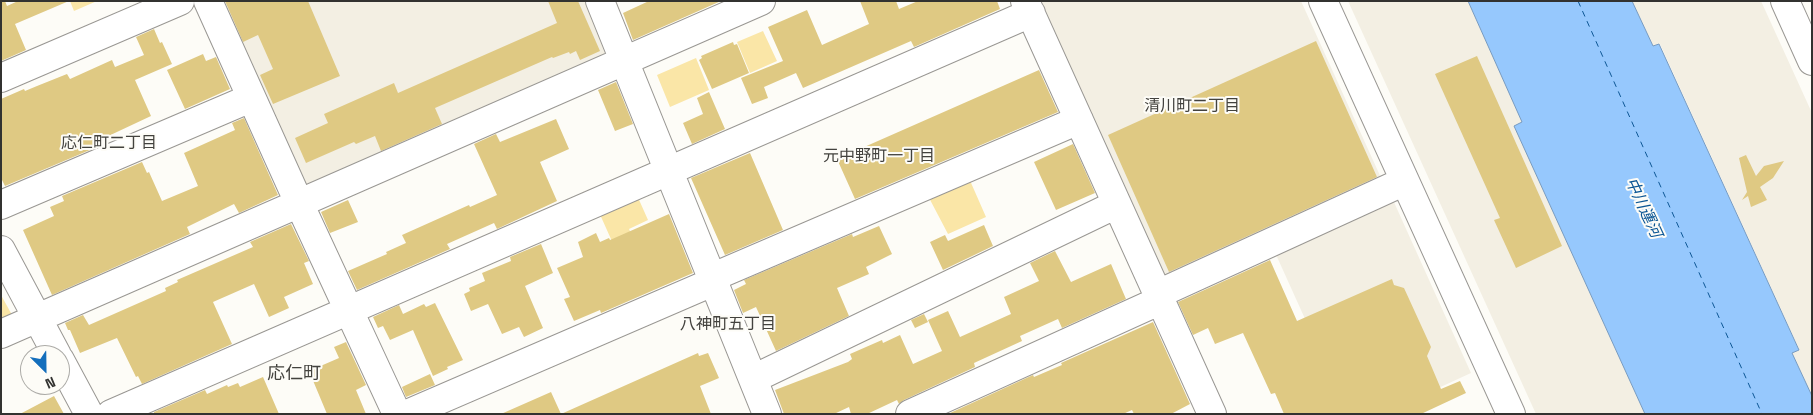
<!DOCTYPE html>
<html>
<head>
<meta charset="utf-8">
<style>
  body { margin:0 }
  #map { position:relative; width:1813px; height:415px; overflow:hidden; background:#fdfcf7; font-family:"Space Grotesk",sans-serif }
  canvas { display:block }
  .frame { position:absolute; inset:0; border:2px solid #323230; pointer-events:none }
  .north { position:absolute; left:20px; top:345px; width:50px; height:50px; box-sizing:border-box; background:#fdfcf7; border:1px solid #acaba7; border-radius:50%; rotate:157deg; font-size:14px; font-weight:700; line-height:20px; text-align:center; color:#323230 }
  .north::after { content:''; display:block; margin:auto; width:18px; height:22px; background:#146ebc; clip-path:polygon(50% 0,100% 100%,50% 72%,0 100%) }
</style>
</head>
<body>
<div id="map">
<canvas width="1813" height="415"></canvas>
<div class="frame"></div>
<div class="north">N</div>
</div>
<script>
const context = document.querySelector('canvas').getContext('2d');
context.lineJoin = 'round';
function paint(path, color) { context.fillStyle = color; context.fill(path, 'evenodd'); }
const toPath = rows => new Path2D(rows.map(r => 'M' + r).join(''));
function strokePath(path, color, width, dash) { context.strokeStyle = color; context.lineWidth = width; context.lineCap = dash ? 'butt' : 'round'; context.setLineDash(dash || []); context.stroke(path); }
function label(font, color, halo, rows, align = 'center') {
  context.font = font + ' "Space Grotesk","Noto Sans JP",sans-serif'; context.lineWidth = 4; context.setLineDash([]); context.textBaseline = 'middle'; context.strokeStyle = halo; context.fillStyle = color; for (const [text, x, y, turn = 0] of rows) {
    context.save(); context.translate(x, y); context.rotate((+turn || 0) * Math.PI / 180); context.textAlign = isNaN(turn) ? turn : align; if (halo) context.strokeText(text, 0, 0); context.fillText(text, 0, 0); context.restore();
  }
}
const built = toPath([
  [219,1,590,1,610,51,606,58,308,188,301,184],
  [1036,1,1301,1,1382,180,1167,282],
  [1348,1,1468,1,1523,122,1515,127,1645,414,1536,414],
  [1632,1,1761,1,1812,113,1812,396,1792,353,1799,349,1660,44,1653,46],
  [1393,200,1471,373,1382,414,1348,414,1273,248]
]);
const green = toPath([
  [70,1,97,1,74,11],
  [763,31,777,61,750,73,737,42],
  [696,58,709,90,670,107,657,75],
  [968,176,986,217,948,234,927,194],
  [636,193,648,220,629,229,642,258,623,266,598,210],
  [1,295,12,315,1,320]
]);
const water = toPath([
  [1468,1,1632,1,1653,46,1659,44,1799,350,1792,353,1812,396,1812,414,1645,414,1514,126,1522,122,1468,1]
]);
const ferry = toPath([
  [1578,1,1762,414]
]);
const building = toPath([
  [1,1,5,1,7,6,18,1,69,1,15,24,26,50,1,61],
  [225,1,308,1,340,76,273,104,260,75,273,69,258,35,243,42],
  [548,1,578,1,600,51,580,60,576,51,570,54,569,52,553,58,552,57,435,108,442,124,381,151,375,136,356,144,354,142,306,163,295,138,328,123,324,114,394,83,398,93,557,23],
  [649,1,721,1,633,40,623,13],
  [860,1,896,1,899,9,918,1,997,1,1000,9,914,47,911,41,803,88,796,73,764,87,768,98,752,104,741,78,783,61,768,27,807,10,822,45,869,24],
  [154,29,160,43,162,42,172,64,135,80,151,116,102,139,104,144,5,186,1,178,1,99,24,89,25,91,37,86,67,74,70,79,112,60,115,67,144,55,136,37],
  [1316,41,1377,177,1169,272,1108,135],
  [733,42,734,45,737,44,749,73,712,89,699,60,702,58,701,56],
  [203,54,206,61,216,57,230,89,185,109,167,70],
  [1477,56,1562,246,1516,268,1494,220,1500,218,1435,74],
  [1039,70,1058,112,855,199,837,159],
  [616,82,633,124,615,131,598,90],
  [709,92,725,129,692,144,683,123,703,114,697,98],
  [244,118,278,195,239,213,234,204,187,227,190,234,52,295,23,230,54,216,50,207,64,201,62,196,142,162,147,173,149,172,162,201,198,186,184,153,235,130,232,123],
  [556,119,569,149,540,162,557,201,497,229,494,223,447,244,450,249,357,290,348,271,387,254,386,252,406,243,402,235,469,205,470,207,497,195,474,144,496,134,500,142],
  [1073,144,1095,193,1056,210,1034,162],
  [750,153,783,230,725,255,691,178],
  [1746,155,1756,176,1764,166,1784,161,1773,178,1760,187,1767,200,1751,207,1748,196,1742,200,1747,192,1739,158],
  [348,200,358,222,330,233,321,212],
  [669,214,693,273,601,313,600,310,574,321,564,299,570,297,557,268,583,257,578,242,596,233,600,242,609,238,610,240],
  [291,224,309,261,304,263,313,284,284,297,289,308,269,317,254,284,213,302,232,344,142,384,138,376,136,377,117,338,80,353,70,330,68,330,65,323,83,315,89,325,166,291,165,288,178,282,177,280,253,247,250,242],
  [984,225,993,246,943,270,930,242,945,235,948,241],
  [879,226,892,254,866,267,869,274,837,288,849,316,776,351,756,307,743,313,734,290,746,284,744,280,852,234,853,237],
  [541,244,553,273,525,286,543,328,524,337,519,327,502,334,488,304,471,311,464,294,470,291,469,288,485,281,482,273,511,261,510,257],
  [1055,251,1071,282,1111,264,1126,299,1062,328,1058,319,1020,336,1022,341,974,363,975,367,904,400,899,404,897,400,867,414,851,414,849,407,834,414,784,414,775,390,848,362,852,359,850,354,882,340,883,343,900,335,913,364,942,351,928,320,948,311,960,337,1011,314,1004,297,1039,281,1030,263],
  [1270,260,1297,321,1392,279,1394,285,1404,288,1431,347,1427,356,1441,389,1460,381,1466,393,1421,414,1284,414,1275,393,1271,394,1243,333,1215,344,1208,328,1193,335,1178,302],
  [435,303,463,360,447,367,448,369,433,376,413,330,390,340,383,326,378,328,373,317,399,305,403,314,424,304,426,307],
  [924,314,928,322,915,328,911,320],
  [1153,322,1190,404,1171,414,1134,414,1132,410,1123,414,948,414,1033,375,1034,377,1062,365,1061,363],
  [346,342,366,385,356,390,366,414,327,414,309,371,339,358,334,347],
  [698,353,699,356,708,353,719,378,700,386,711,414,501,414,551,392,561,414],
  [430,374,435,385,406,397,402,387],
  [263,377,279,414,154,414,154,412,205,390,207,394,227,385,228,387,238,383,240,387],
  [54,396,64,414,20,414]
]);
const minor = toPath([
  [208,1,299,203,397,414],
  [600,1,767,414],
  [1025,1,1212,414],
  [1323,1,1511,414],
  [1785,1,1812,61],
  [1,78,180,1],
  [1,205,251,98],
  [1,250,57,355],
  [713,277,1079,120],
  [1158,294,1405,181],
  [1,334,761,1],
  [60,360,89,414],
  [753,379,1117,204],
  [111,414,1031,13],
  [407,414,715,281],
  [910,414,1161,300]
]);
const neighbourhoodNames = [
  ["清川町二丁目",1192,107],
  ["応仁町二丁目",109,144],
  ["元中野町一丁目",879,157],
  ["八神町五丁目",728,325]
];
const waterNames = [
  ["中川運河",1643,208,65]
];
const quarterNames = [
  ["応仁町",294,374]
];
paint(built, '#f3efe3');
paint(green, '#fae6a7');
paint(water, '#96c8fd');
strokePath(water, '#789bc0', 1);
strokePath(ferry, '#0d5795', 1, [6, 5]);
paint(building, '#dfc983');
strokePath(minor, '#999793', 30);
strokePath(minor, '#fff', 28);
label('16px', '#43423e', '#fdfcf7', neighbourhoodNames);
label('italic 16px', '#0d5795', '#fdfcf7', waterNames);
label('18px', '#43423e', '#fdfcf7', quarterNames);
</script>
</body>
</html>
